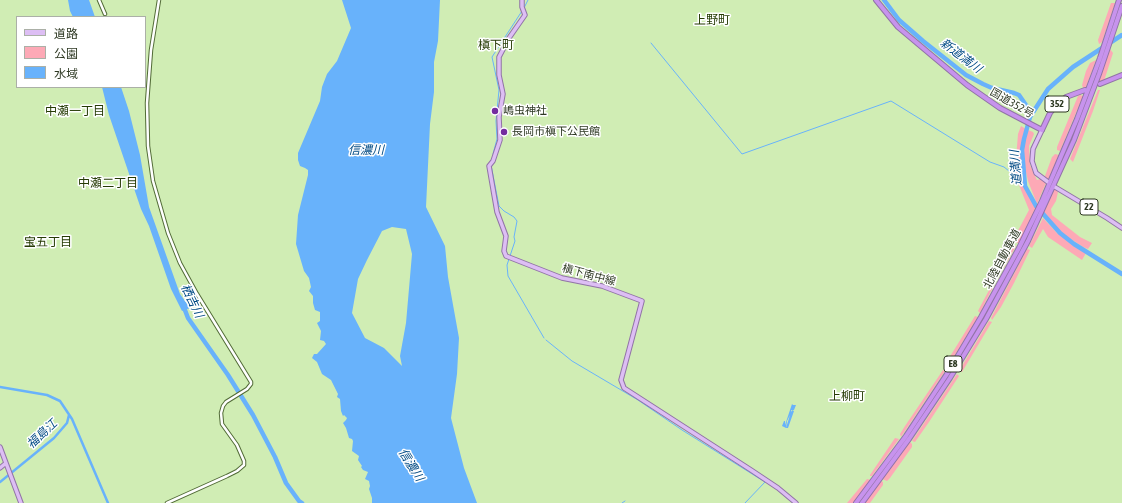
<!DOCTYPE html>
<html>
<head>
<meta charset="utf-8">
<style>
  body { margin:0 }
  #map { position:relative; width:1122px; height:503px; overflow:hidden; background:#d0edb4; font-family:"Asap Condensed","Noto Sans JP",sans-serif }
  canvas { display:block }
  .legend { position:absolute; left:16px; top:16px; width:130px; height:72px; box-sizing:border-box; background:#fff; border:1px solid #abb0a7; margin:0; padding:5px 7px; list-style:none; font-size:12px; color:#2e3923 }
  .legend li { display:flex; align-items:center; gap:8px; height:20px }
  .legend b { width:20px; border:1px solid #abb0a7 }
</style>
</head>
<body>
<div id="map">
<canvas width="1122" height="503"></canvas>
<ul class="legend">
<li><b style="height:5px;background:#ddbef4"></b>道路</li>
<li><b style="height:11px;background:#fda9b6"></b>公園</li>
<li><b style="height:11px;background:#68b2fb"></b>水域</li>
</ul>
</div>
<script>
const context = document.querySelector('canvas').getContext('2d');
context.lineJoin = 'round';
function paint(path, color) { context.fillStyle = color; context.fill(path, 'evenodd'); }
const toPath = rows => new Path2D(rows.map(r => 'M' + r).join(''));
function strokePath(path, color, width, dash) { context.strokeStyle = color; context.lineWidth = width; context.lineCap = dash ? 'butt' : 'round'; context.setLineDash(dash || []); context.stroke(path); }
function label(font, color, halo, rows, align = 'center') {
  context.font = font + ' "Asap Condensed","Noto Sans JP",sans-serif'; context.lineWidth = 3; context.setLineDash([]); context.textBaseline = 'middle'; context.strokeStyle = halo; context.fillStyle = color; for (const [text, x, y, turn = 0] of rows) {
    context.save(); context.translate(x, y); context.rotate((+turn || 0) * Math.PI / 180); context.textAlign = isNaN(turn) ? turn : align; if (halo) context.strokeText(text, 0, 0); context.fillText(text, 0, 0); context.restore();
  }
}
const green = toPath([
  [1111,3,1115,3,1102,42,1099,44,1098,40],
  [1110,49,1113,53,1104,81,1100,82,1098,81],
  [1096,60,1086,87,1083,88,1082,85,1086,71,1090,63],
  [1098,90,1100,90,1093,111,1073,162,1070,159],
  [1080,95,1083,96,1060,151,1057,150,1057,147,1078,96],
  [1021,126,1026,129,1021,150,1024,185,1036,208,1019,243,1017,243,1013,240,1029,210,1015,175,1013,174,1012,168,1016,159,1018,134],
  [1028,130,1033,132,1034,134,1029,146,1030,165,1037,180,1040,179,1046,183,1037,204,1028,181,1024,163,1023,150],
  [1055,154,1059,155,1048,180,1044,178,1045,176,1052,157],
  [1055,188,1058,192,1056,201,1051,209,1052,215,1080,237,1092,243,1088,249,1083,247,1060,232,1047,218,1043,211],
  [1043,218,1057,233,1086,253,1082,260,1048,237,1043,229,1032,248,1029,246],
  [1013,245,1016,246,995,283,980,313,978,311,979,309],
  [1027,249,1030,250,1014,283,1001,307,992,320,991,318],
  [975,316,978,317,947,368,946,363],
  [989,321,992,322,990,325,965,367,962,372,959,371],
  [943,370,945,371,901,437,900,434,905,426],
  [957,374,959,376,929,422,915,442,912,441],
  [895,438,899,439,872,476,870,476,870,475],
  [910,442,912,444,912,447,890,478,887,481,882,479],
  [867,479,871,480,853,503,847,503],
  [881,481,883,482,883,485,870,503,864,503]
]);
const water = toPath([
  [68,0,89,0,95,17,73,17,70,11],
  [342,0,440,0,438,41,434,62,434,92,430,124,426,207,445,246,448,277,459,338,457,374,451,418,464,468,477,503,372,503,372,498,369,489,370,486,369,481,365,479,368,472,363,470,361,467,362,466,358,460,359,456,352,451,353,441,352,439,349,438,346,428,343,423,346,420,347,418,344,415,343,416,341,411,340,399,337,397,338,394,331,380,322,374,317,362,312,358,314,354,317,354,326,344,324,341,320,340,321,331,317,323,320,321,320,312,315,310,313,303,313,296,309,291,311,287,309,278,304,271,296,244,298,215,308,175,308,170,305,168,300,166,298,160,298,153,320,101,322,87,327,74,337,61,351,28],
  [392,227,406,229,412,254,406,323,400,356,402,366,384,348,365,338,352,313,358,279,367,260,382,231],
  [102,87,121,87,129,111,140,155,149,207,180,294,190,308,182,311,171,289,149,226,141,209,109,115],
  [792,404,793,405,796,405,794,410,791,410,791,412,792,410,794,411,788,428,786,428,790,415,787,421,786,428,782,426,784,421,785,421,785,425]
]);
const stream = toPath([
  [524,8,528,0],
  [651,43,742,154,891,101,990,162,1004,167,1009,171,1024,176],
  [493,154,497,139,496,121,499,90,492,57,522,11],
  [491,165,499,206,504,211,514,217,517,221,514,237,515,241,507,265,508,276,544,338],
  [546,340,572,361,638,400,682,430,765,482,745,503],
  [622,503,625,501]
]);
const canal = toPath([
  [0,387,47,395,60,401,72,419,108,503],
  [0,482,54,438,67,423,69,415]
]);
const river = toPath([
  [884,0,899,20,923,41,966,75,983,84,992,88,1014,93,1019,95,1028,108,1030,117],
  [1122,35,1073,67,1048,89,1030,117,1024,139,1022,150,1025,186,1036,206,1060,233,1074,244,1122,274],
  [183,305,188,318,228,375,253,415,275,457,286,483,299,501,302,503]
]);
const minor = toPath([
  [99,0,105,14],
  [159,0,151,50,147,103,148,146,153,181,168,233,180,263,197,294,251,382,251,384,247,389,226,402,223,406,221,413,222,424,237,445,244,461,244,465,237,471,227,476,167,503]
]);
const major = toPath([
  [522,0,522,7,525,15,509,38,499,57,499,75,503,94,499,117,500,140,493,161,489,166,497,212,506,236,504,251,506,256,562,278,602,286,642,301,621,380,624,388,751,470,778,488,796,503],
  [1042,130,1033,149,1032,161,1036,173,1048,182],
  [1055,187,1107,218,1122,228],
  [0,447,21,503],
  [0,468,6,463]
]);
const highway = toPath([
  [876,0,898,27,967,85,1000,108,1042,130,1050,113,1057,104,1066,97,1085,90],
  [1100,84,1122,75],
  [856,503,906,436,947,374,981,317,1019,248,1042,201,1077,119,1100,58,1119,0],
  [862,503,909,439,950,378,986,319,1028,241,1074,140,1099,74,1122,6]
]);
const markers = [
  [495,111,4,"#742c9f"],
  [504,132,4,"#742c9f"]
];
const shields = [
  [1057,104,24],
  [1089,207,18],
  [953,364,18]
];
const shieldNames = [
  ["352",1057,104],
  ["22",1089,207],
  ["E8",953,364]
];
const streetNames = [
  ["国道352号",1012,103,30],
  ["北陸自動車道",1002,259,-62],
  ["槇下南中線",589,275,15]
];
const poiNames = [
  ["嶋虫神社",503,111],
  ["長岡市槇下公民館",512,132]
];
const neighbourhoodNames = [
  ["上野町",712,20],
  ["槇下町",496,45],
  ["中瀬一丁目",75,111],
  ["中瀬二丁目",108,183],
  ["宝五丁目",48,242],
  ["上柳町",847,396]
];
const waterNames = [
  ["新道満川",961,56,37],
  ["信濃川",366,150],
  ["道満川",1016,168,-95],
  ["栖吉川",192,301,64],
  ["福島江",42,434,-43],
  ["信濃川",411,465,58]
];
paint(green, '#fda9b6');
paint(water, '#68b2fb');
strokePath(stream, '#68b2fb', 1);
strokePath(canal, '#68b2fb', 2.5);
strokePath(river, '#68b2fb', 4.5);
strokePath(minor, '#526b37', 4.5);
strokePath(major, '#9174a6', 5.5);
strokePath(highway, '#9174a6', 6);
strokePath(minor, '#fff', 2.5);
strokePath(major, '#ddbef4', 3.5);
strokePath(highway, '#c793ed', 4);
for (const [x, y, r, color] of markers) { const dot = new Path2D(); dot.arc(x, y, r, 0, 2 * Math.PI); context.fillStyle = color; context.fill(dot); strokePath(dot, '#fff', 1.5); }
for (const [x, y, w] of shields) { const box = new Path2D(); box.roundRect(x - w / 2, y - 8, w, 16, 3); context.fillStyle = '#fff'; context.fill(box); strokePath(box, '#2e3923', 1); }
label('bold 10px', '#2e3923', null, shieldNames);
label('11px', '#2e3923', '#fff', streetNames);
label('11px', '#2e3923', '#fff', poiNames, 'left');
label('12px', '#253b04', '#fff', neighbourhoodNames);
label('italic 12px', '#004a84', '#fff', waterNames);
</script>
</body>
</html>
